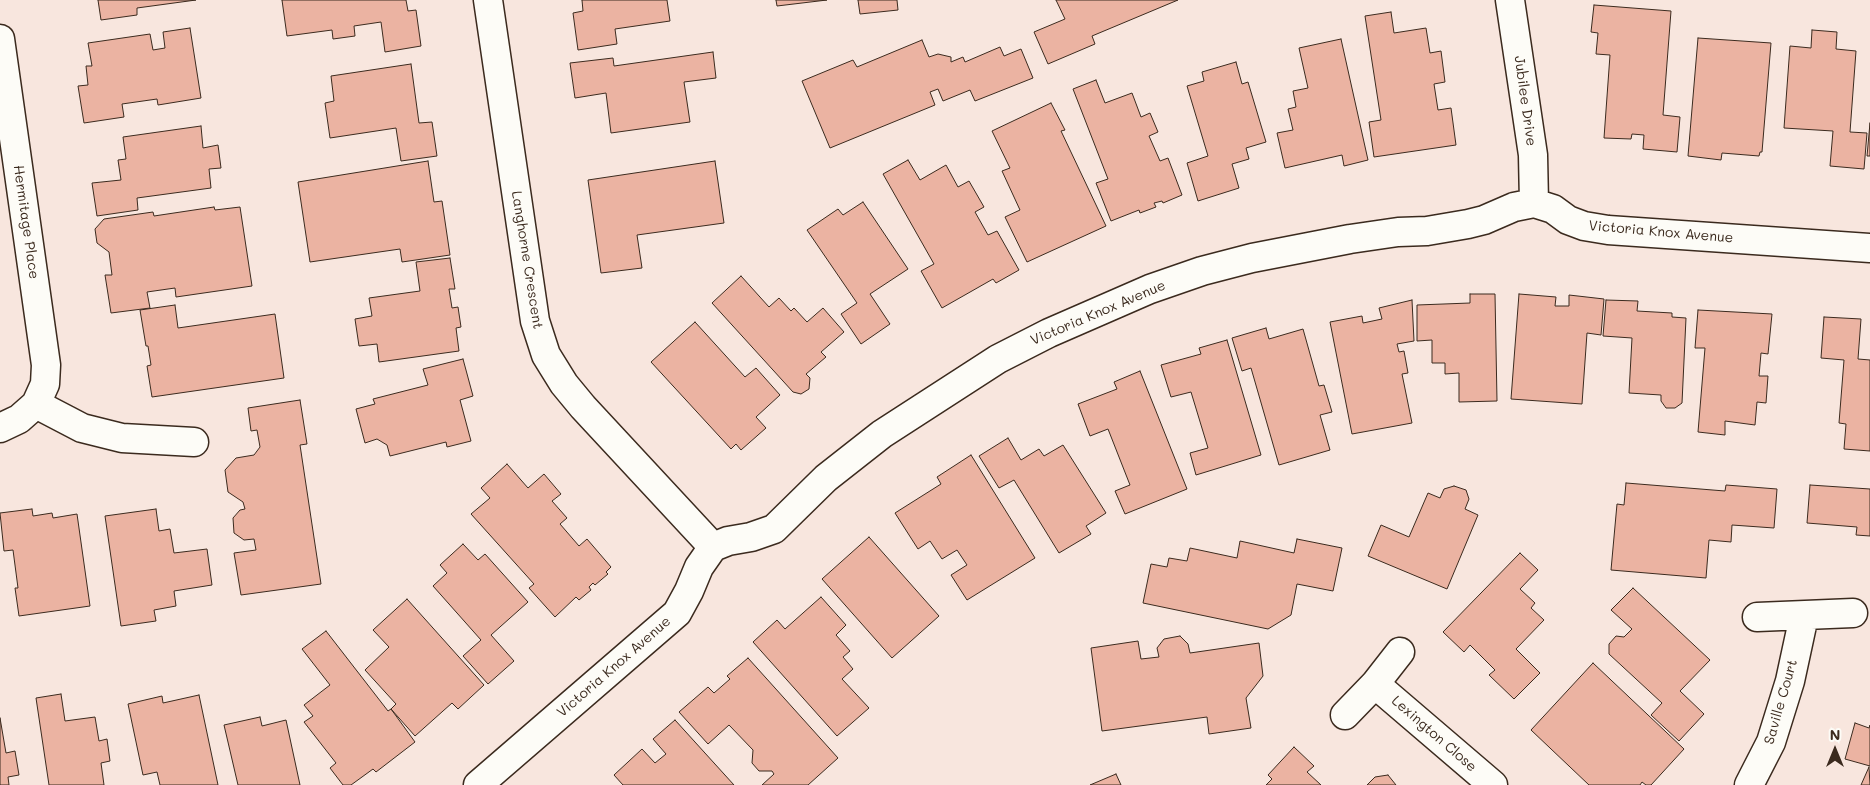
<!DOCTYPE html>
<html>
<head>
<meta charset="utf-8">
<style>
  body { margin:0 }
  #map { position:relative; width:1870px; height:785px; overflow:hidden; background:#f8e6de; font-family:Mali,sans-serif }
  canvas { display:block }
  .north { position:absolute; left:1810px; top:725px; width:50px; height:50px; -webkit-text-stroke:4px #fdfcf7; paint-order:stroke; rotate:0deg; font-size:14px; font-weight:700; line-height:20px; text-align:center; color:#3b2a1e }
  .north::after { content:''; display:block; margin:auto; width:18px; height:22px; background:#3b2a1e; clip-path:polygon(50% 0,100% 100%,50% 72%,0 100%) }
</style>
</head>
<body>
<div id="map">
<canvas width="1870" height="785"></canvas>
<div class="north">N</div>
</div>
<script>
const context = document.querySelector('canvas').getContext('2d');
context.lineJoin = 'round';
function paint(path, color) { context.fillStyle = color; context.fill(path, 'evenodd'); }
const toPath = rows => new Path2D(rows.map(r => 'M' + r).join(''));
function strokePath(path, color, width, dash) { context.strokeStyle = color; context.lineWidth = width; context.lineCap = dash ? 'butt' : 'round'; context.setLineDash(dash || []); context.stroke(path); }
function label(font, color, halo, rows, align = 'center') {
  context.font = font + ' Mali,sans-serif'; context.lineWidth = 4; context.setLineDash([]); context.textBaseline = 'middle'; context.strokeStyle = halo; context.fillStyle = color; for (const [text, x, y, turn = 0] of rows) {
    context.save(); context.translate(x, y); context.rotate((+turn || 0) * Math.PI / 180); context.textAlign = isNaN(turn) ? turn : align; if (halo) context.strokeText(text, 0, 0); context.fillText(text, 0, 0); context.restore();
  }
}
const building = toPath([
  [98,0,196,0,137,8,137,15,101,20,98,0],
  [282,0,406,0,408,11,416,10,421,46,385,52,381,22,354,26,355,36,333,39,332,30,287,36,282,0],
  [582,0,667,0,670,21,615,29,617,44,578,50,573,13,583,11,582,0],
  [776,0,827,0,777,6,776,0],
  [858,0,897,0,898,10,860,14,858,0],
  [1056,0,1178,0,1092,36,1095,44,1048,64,1034,32,1065,19,1056,0],
  [1594,5,1671,11,1663,115,1680,117,1677,152,1643,149,1644,135,1632,134,1631,139,1604,138,1610,55,1596,54,1598,33,1591,32,1594,5],
  [1391,12,1394,33,1426,28,1430,53,1441,51,1445,82,1434,84,1438,110,1451,108,1456,145,1374,157,1369,122,1381,120,1365,16,1391,12],
  [190,28,201,98,158,105,157,99,122,104,124,117,84,123,78,86,88,85,86,66,92,66,88,43,150,34,153,50,165,48,163,32,190,28],
  [1812,30,1837,32,1836,49,1856,51,1850,132,1867,133,1864,169,1830,166,1833,131,1784,128,1790,46,1811,48,1812,30],
  [1698,38,1771,43,1762,152,1760,152,1759,156,1722,153,1721,160,1688,156,1698,38],
  [1341,39,1368,160,1344,166,1342,155,1285,168,1277,133,1293,130,1288,109,1296,107,1293,91,1308,88,1299,48,1341,39],
  [922,40,929,57,938,54,951,57,951,62,963,57,965,62,1000,47,1004,56,1021,49,1033,78,975,101,970,90,943,101,938,89,930,92,935,105,830,148,802,81,853,60,857,67,922,40],
  [713,52,716,78,684,82,690,122,611,133,606,93,575,98,570,63,613,58,614,66,713,52],
  [1236,62,1242,84,1248,82,1266,142,1246,148,1249,159,1232,164,1239,188,1198,201,1187,163,1208,156,1187,86,1204,81,1202,72,1236,62],
  [411,64,419,123,432,122,437,156,401,161,396,128,330,138,325,103,334,101,331,76,411,64],
  [1096,80,1105,103,1132,93,1141,117,1150,113,1158,132,1149,136,1160,161,1168,158,1182,195,1163,203,1162,201,1154,203,1156,207,1140,213,1139,210,1111,221,1096,183,1108,179,1073,89,1096,80],
  [1051,103,1065,130,1061,131,1106,226,1027,262,1005,217,1020,210,1002,171,1010,168,992,131,1051,103],
  [1870,123,1870,156,1867,156,1870,123],
  [201,126,203,148,218,145,221,168,209,169,211,188,137,198,138,210,97,216,92,183,121,180,118,160,126,159,123,137,201,126],
  [908,160,920,180,946,165,958,187,969,181,984,207,975,212,988,235,997,231,1019,270,996,283,993,279,942,308,921,271,934,264,883,174,908,160],
  [428,161,434,202,442,201,450,255,402,262,400,249,310,262,298,182,428,161],
  [715,161,724,223,637,235,642,268,601,273,588,180,715,161],
  [863,202,908,269,870,294,890,324,861,344,841,314,857,303,807,230,838,209,843,215,863,202],
  [214,207,215,210,240,207,252,286,176,297,175,288,147,292,150,308,111,313,105,275,112,275,109,252,97,243,95,229,104,219,153,212,154,216,214,207],
  [450,258,455,289,449,289,452,308,458,307,461,327,456,328,459,351,379,362,377,344,359,346,355,319,372,316,369,298,420,291,416,262,450,258],
  [741,276,769,307,779,298,791,311,794,308,807,322,823,308,844,332,821,352,826,357,806,374,810,378,809,389,801,394,793,392,712,303,741,276],
  [1470,294,1495,294,1497,401,1459,402,1459,373,1445,374,1445,363,1432,363,1432,340,1417,341,1417,305,1470,303,1470,294],
  [1519,294,1556,297,1555,306,1569,306,1569,295,1604,299,1601,335,1587,333,1582,404,1511,399,1519,294],
  [1412,300,1414,341,1397,344,1399,352,1404,351,1408,373,1402,374,1412,423,1352,434,1330,322,1362,316,1363,323,1382,319,1379,308,1412,300],
  [1606,300,1638,301,1637,311,1672,313,1672,317,1686,318,1682,403,1675,408,1666,408,1661,401,1661,395,1629,393,1632,338,1603,336,1606,300],
  [175,305,178,328,275,314,284,378,152,397,147,366,151,365,148,346,146,346,140,310,175,305],
  [1698,310,1772,314,1768,354,1761,353,1759,376,1768,376,1766,403,1757,402,1755,425,1725,421,1725,435,1698,432,1705,348,1695,348,1698,310],
  [1824,317,1861,319,1858,359,1870,360,1870,451,1844,449,1846,424,1839,423,1844,360,1821,358,1824,317],
  [695,322,745,377,756,368,780,395,756,417,766,428,741,450,736,444,731,449,651,362,695,322],
  [1266,328,1269,339,1303,329,1319,386,1324,385,1332,412,1320,415,1330,450,1279,465,1251,368,1242,371,1232,338,1266,328],
  [1227,340,1261,455,1196,475,1190,453,1208,448,1191,392,1171,397,1161,365,1201,354,1199,348,1227,340],
  [463,359,473,396,460,400,471,441,447,447,446,442,390,456,387,445,377,439,365,443,356,409,375,404,373,399,428,385,423,369,463,359],
  [1140,371,1187,489,1125,514,1115,491,1130,485,1108,429,1090,436,1078,404,1117,389,1114,382,1140,371],
  [300,400,307,444,300,445,321,584,241,595,234,553,256,550,254,539,244,540,234,533,233,518,240,510,245,509,243,502,228,492,225,470,236,458,254,455,260,447,257,430,251,431,248,408,300,400],
  [1008,438,1021,460,1039,449,1044,456,1063,445,1106,513,1086,526,1091,534,1059,553,1014,480,999,488,979,456,1008,438],
  [971,455,1035,558,967,600,951,575,967,565,957,550,942,559,930,541,918,549,895,513,941,484,937,477,971,455],
  [507,464,528,488,544,474,561,494,552,501,567,518,560,524,579,546,587,539,611,567,606,572,608,574,595,585,593,583,589,587,591,590,579,600,576,597,555,617,529,588,534,584,471,514,490,498,481,488,507,464],
  [1626,483,1725,491,1726,485,1777,489,1774,528,1732,525,1731,542,1709,540,1706,578,1611,570,1617,504,1624,505,1626,483],
  [1810,485,1870,489,1870,536,1856,535,1857,527,1807,523,1810,485],
  [1454,486,1466,490,1469,499,1465,509,1478,515,1447,589,1368,556,1381,525,1409,537,1428,493,1440,498,1444,489,1454,486],
  [32,509,33,516,52,513,53,518,77,514,90,606,19,616,15,588,18,588,13,550,4,551,0,513,32,509],
  [156,509,159,531,170,529,174,553,207,549,212,585,174,591,176,606,154,610,156,621,121,626,105,516,156,509],
  [869,537,939,616,892,658,822,579,869,537],
  [1297,539,1342,548,1333,591,1297,584,1291,615,1268,629,1143,603,1151,564,1167,567,1169,558,1187,561,1190,548,1237,558,1240,541,1294,553,1297,539],
  [463,544,478,560,485,554,528,602,491,635,514,661,488,684,463,656,481,640,433,586,447,573,440,565,463,544],
  [1520,553,1538,570,1520,589,1535,603,1531,608,1544,620,1516,649,1540,673,1514,699,1489,675,1495,670,1470,645,1464,652,1443,632,1520,553],
  [1633,588,1710,660,1680,691,1704,714,1679,741,1651,715,1662,703,1609,654,1609,644,1616,636,1624,637,1632,629,1611,610,1633,588],
  [821,597,846,625,836,635,850,651,843,657,853,669,842,679,869,708,837,736,753,642,777,620,785,629,821,597],
  [407,599,484,685,458,709,452,703,415,736,391,709,396,704,365,670,389,647,373,630,407,599],
  [326,631,388,711,391,709,415,742,376,772,373,769,351,785,343,785,330,768,336,763,304,722,313,716,304,705,330,685,302,649,326,631],
  [1180,636,1188,644,1190,653,1259,643,1263,676,1246,698,1251,728,1209,734,1207,717,1102,731,1091,648,1138,641,1141,659,1159,657,1157,648,1164,639,1180,636],
  [748,658,838,758,808,785,762,785,774,774,772,771,759,771,752,763,753,750,729,725,708,744,679,712,708,687,714,693,730,679,727,676,748,658],
  [1593,663,1684,749,1651,785,1646,785,1642,782,1640,785,1589,785,1531,730,1593,663],
  [61,694,65,721,95,717,99,741,107,739,110,761,101,763,104,785,49,785,36,698,61,694],
  [199,695,218,785,160,785,157,772,143,775,128,704,162,696,163,703,199,695],
  [260,717,262,726,286,720,300,785,238,785,224,725,260,717],
  [0,718,6,753,15,751,19,775,8,777,9,785,0,785,0,718],
  [675,720,734,785,623,785,614,775,642,749,655,763,666,754,653,739,675,720],
  [1855,723,1869,728,1870,725,1870,766,1845,759,1855,723],
  [1294,747,1314,766,1307,772,1321,785,1266,785,1272,779,1268,775,1294,747],
  [1869,767,1870,785,1861,785,1869,767],
  [1116,774,1121,785,1090,785,1116,774],
  [1388,775,1396,785,1367,785,1375,777,1388,775]
]);
const minor = toPath([
  [488,0,535,321,546,355,564,384,583,407,713,547],
  [1510,0,1533,155,1534,203],
  [0,39,46,365,45,384,36,404,19,419,0,428],
  [36,404,82,428,122,438,194,442],
  [1757,617,1853,613],
  [1375,684,1493,785],
  [1345,715,1375,684,1400,652],
  [478,785,677,613,689,591,699,567,713,547,728,541,751,537,774,529,826,478,882,434,998,359,1049,333,1150,289,1202,271,1252,258,1350,239,1398,232,1427,231,1468,224,1484,220,1514,207,1534,203,1553,209,1568,220,1584,226,1608,230,1870,248],
  [1749,785,1771,742,1790,681,1804,616]
]);
const streetNames = [
  ["Jubilee Drive",1525,101,82],
  ["Hermitage Place",26,222,82],
  ["Victoria Knox Avenue",1661,232,5],
  ["Langhorne Crescent",527,260,81],
  ["Victoria Knox Avenue",1098,313,-23],
  ["Victoria Knox Avenue",614,667,-41],
  ["Saville Court",1781,702,-74],
  ["Lexington Close",1434,734,41]
];
paint(building, '#ebb3a2');
strokePath(building, '#3b2a1e', 1);
strokePath(minor, '#3b2a1e', 31);
strokePath(minor, '#fdfcf7', 28);
label('14px', '#3b2a1e', '#fdfcf7', streetNames);
</script>
</body>
</html>
